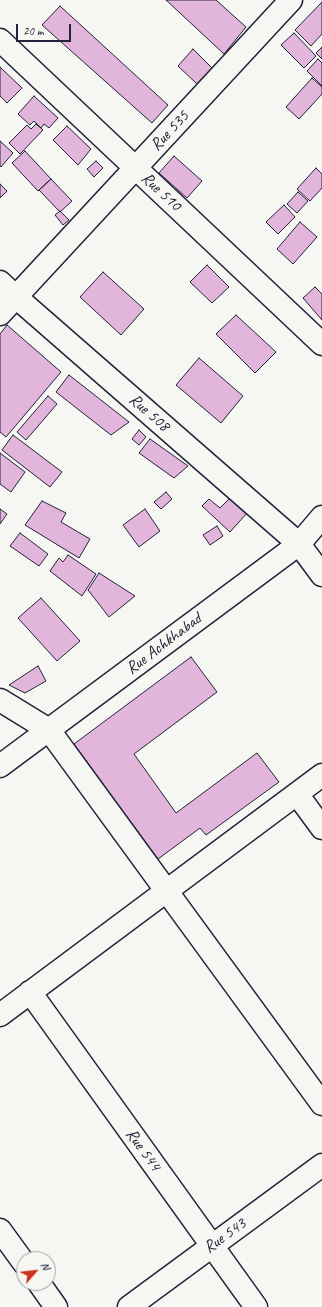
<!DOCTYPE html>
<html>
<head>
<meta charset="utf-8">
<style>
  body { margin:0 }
  #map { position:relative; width:322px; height:1307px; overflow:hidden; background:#f6f6f2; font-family:Caveat,sans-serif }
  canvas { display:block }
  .north { position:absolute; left:16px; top:1251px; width:40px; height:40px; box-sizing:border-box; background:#f6f6f2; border:1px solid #a1a1a9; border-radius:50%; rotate:62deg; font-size:11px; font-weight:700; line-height:16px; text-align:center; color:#22223b }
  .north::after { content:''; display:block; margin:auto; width:14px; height:18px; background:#c8321e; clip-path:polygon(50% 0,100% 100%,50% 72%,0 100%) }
  .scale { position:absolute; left:16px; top:24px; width:55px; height:18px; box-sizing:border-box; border:2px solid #22223b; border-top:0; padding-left:5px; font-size:12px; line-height:14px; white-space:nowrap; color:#22223b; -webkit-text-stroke:3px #f6f6f2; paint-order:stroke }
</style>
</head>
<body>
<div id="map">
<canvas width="322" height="1307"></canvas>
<div class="north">N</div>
<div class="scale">20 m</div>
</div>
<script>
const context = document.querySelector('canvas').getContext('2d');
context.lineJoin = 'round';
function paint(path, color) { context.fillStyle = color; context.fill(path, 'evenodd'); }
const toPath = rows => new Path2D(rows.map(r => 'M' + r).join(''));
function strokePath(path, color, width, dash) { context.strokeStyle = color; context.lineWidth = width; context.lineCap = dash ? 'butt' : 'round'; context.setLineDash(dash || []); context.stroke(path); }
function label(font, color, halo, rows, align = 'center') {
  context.font = font + ' Caveat,sans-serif'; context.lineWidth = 3; context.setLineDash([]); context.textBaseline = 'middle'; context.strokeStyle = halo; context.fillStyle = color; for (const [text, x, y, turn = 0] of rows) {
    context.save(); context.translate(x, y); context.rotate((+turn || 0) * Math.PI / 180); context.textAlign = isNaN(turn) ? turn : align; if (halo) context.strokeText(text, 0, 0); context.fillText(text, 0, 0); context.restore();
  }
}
const building = toPath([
  [166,0,216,0,246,27,224,54,166,0],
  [322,2,322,34,311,46,295,30,322,2],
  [60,6,168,105,152,123,42,25,60,6],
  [294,33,316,56,304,68,281,45,294,33],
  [322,47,322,59,316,53,322,47],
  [193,49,212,68,197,84,178,66,193,49],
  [318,59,322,63,322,86,307,71,318,59],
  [0,67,22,88,7,103,0,96,0,67],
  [312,78,322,87,322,94,299,119,286,107,312,78],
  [34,96,58,118,49,128,44,124,41,128,34,121,30,125,18,114,34,96],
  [36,124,43,130,20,154,9,143,27,125,31,129,36,124],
  [67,126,91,149,78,165,53,140,67,126],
  [0,141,13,153,1,167,0,166,0,141],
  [25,151,51,179,38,191,12,163,25,151],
  [174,156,202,181,187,198,159,173,174,156],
  [96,161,103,168,94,177,87,169,96,161],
  [316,168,322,174,322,188,310,201,297,189,316,168],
  [51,179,72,201,60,212,39,190,51,179],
  [0,184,7,191,0,198,0,184],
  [298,192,308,201,297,213,287,204,298,192],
  [284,205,295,217,278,234,266,222,284,205],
  [60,211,69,220,63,225,55,215,60,211],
  [300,222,317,237,293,264,277,249,300,222],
  [207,265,229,287,212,303,190,282,207,265],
  [103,272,144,309,121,335,80,297,103,272],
  [315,287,322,294,322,320,303,298,315,287],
  [236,315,276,352,255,373,216,334,236,315],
  [7,325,61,372,6,437,0,432,0,334,7,325],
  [199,358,243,396,221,423,176,385,199,358],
  [69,375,129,422,111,435,56,392,69,375],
  [48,396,57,404,26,440,17,432,48,396],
  [139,430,146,437,139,445,132,439,139,430],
  [13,435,62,472,50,487,2,450,13,435],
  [150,439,188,466,174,478,139,453,150,439],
  [0,453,25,472,11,492,0,484,0,453],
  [166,492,172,499,161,509,154,502,166,492],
  [231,497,248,512,230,532,202,506,209,499,220,508,231,497],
  [42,501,66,513,61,522,90,539,79,558,25,525,42,501],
  [0,509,7,514,0,524,0,509],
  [145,509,160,531,139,547,123,525,145,509],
  [217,526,223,536,210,545,203,535,217,526],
  [20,533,48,554,39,566,10,546,20,533],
  [68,555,96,574,82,596,50,571,59,558,63,562,68,555],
  [99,573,135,596,109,617,88,590,99,573],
  [41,598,80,641,57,661,18,618,41,598],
  [191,657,217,692,134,754,176,813,257,753,279,782,206,835,200,828,158,859,74,744,191,657],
  [38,666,46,681,25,693,9,685,38,666]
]);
const minor = toPath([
  [0,40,322,344],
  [0,282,16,297,299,544,322,575],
  [0,314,291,0],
  [0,700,49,730,322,1104],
  [297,794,322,828],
  [30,992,256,1307],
  [0,1015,322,775],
  [0,1230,24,1263],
  [39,1283,56,1307],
  [129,1307,322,1165]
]);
const tertiary = toPath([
  [0,766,299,544,322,517]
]);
const streetNames = [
  ["Rue 535",170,131,-47],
  ["Rue 510",161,192,43],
  ["Rue 508",149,413,41],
  ["Rue Achkhabad",164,644,-37],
  ["Rue 544",143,1150,54],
  ["Rue 543",225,1236,-36]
];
paint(building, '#e2b6db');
strokePath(building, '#22223b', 1);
strokePath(minor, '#22223b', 25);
strokePath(tertiary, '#22223b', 25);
strokePath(minor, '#f6f6f2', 22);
strokePath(tertiary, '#f6f6f2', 22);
label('17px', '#22223b', '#f6f6f2', streetNames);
</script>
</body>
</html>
